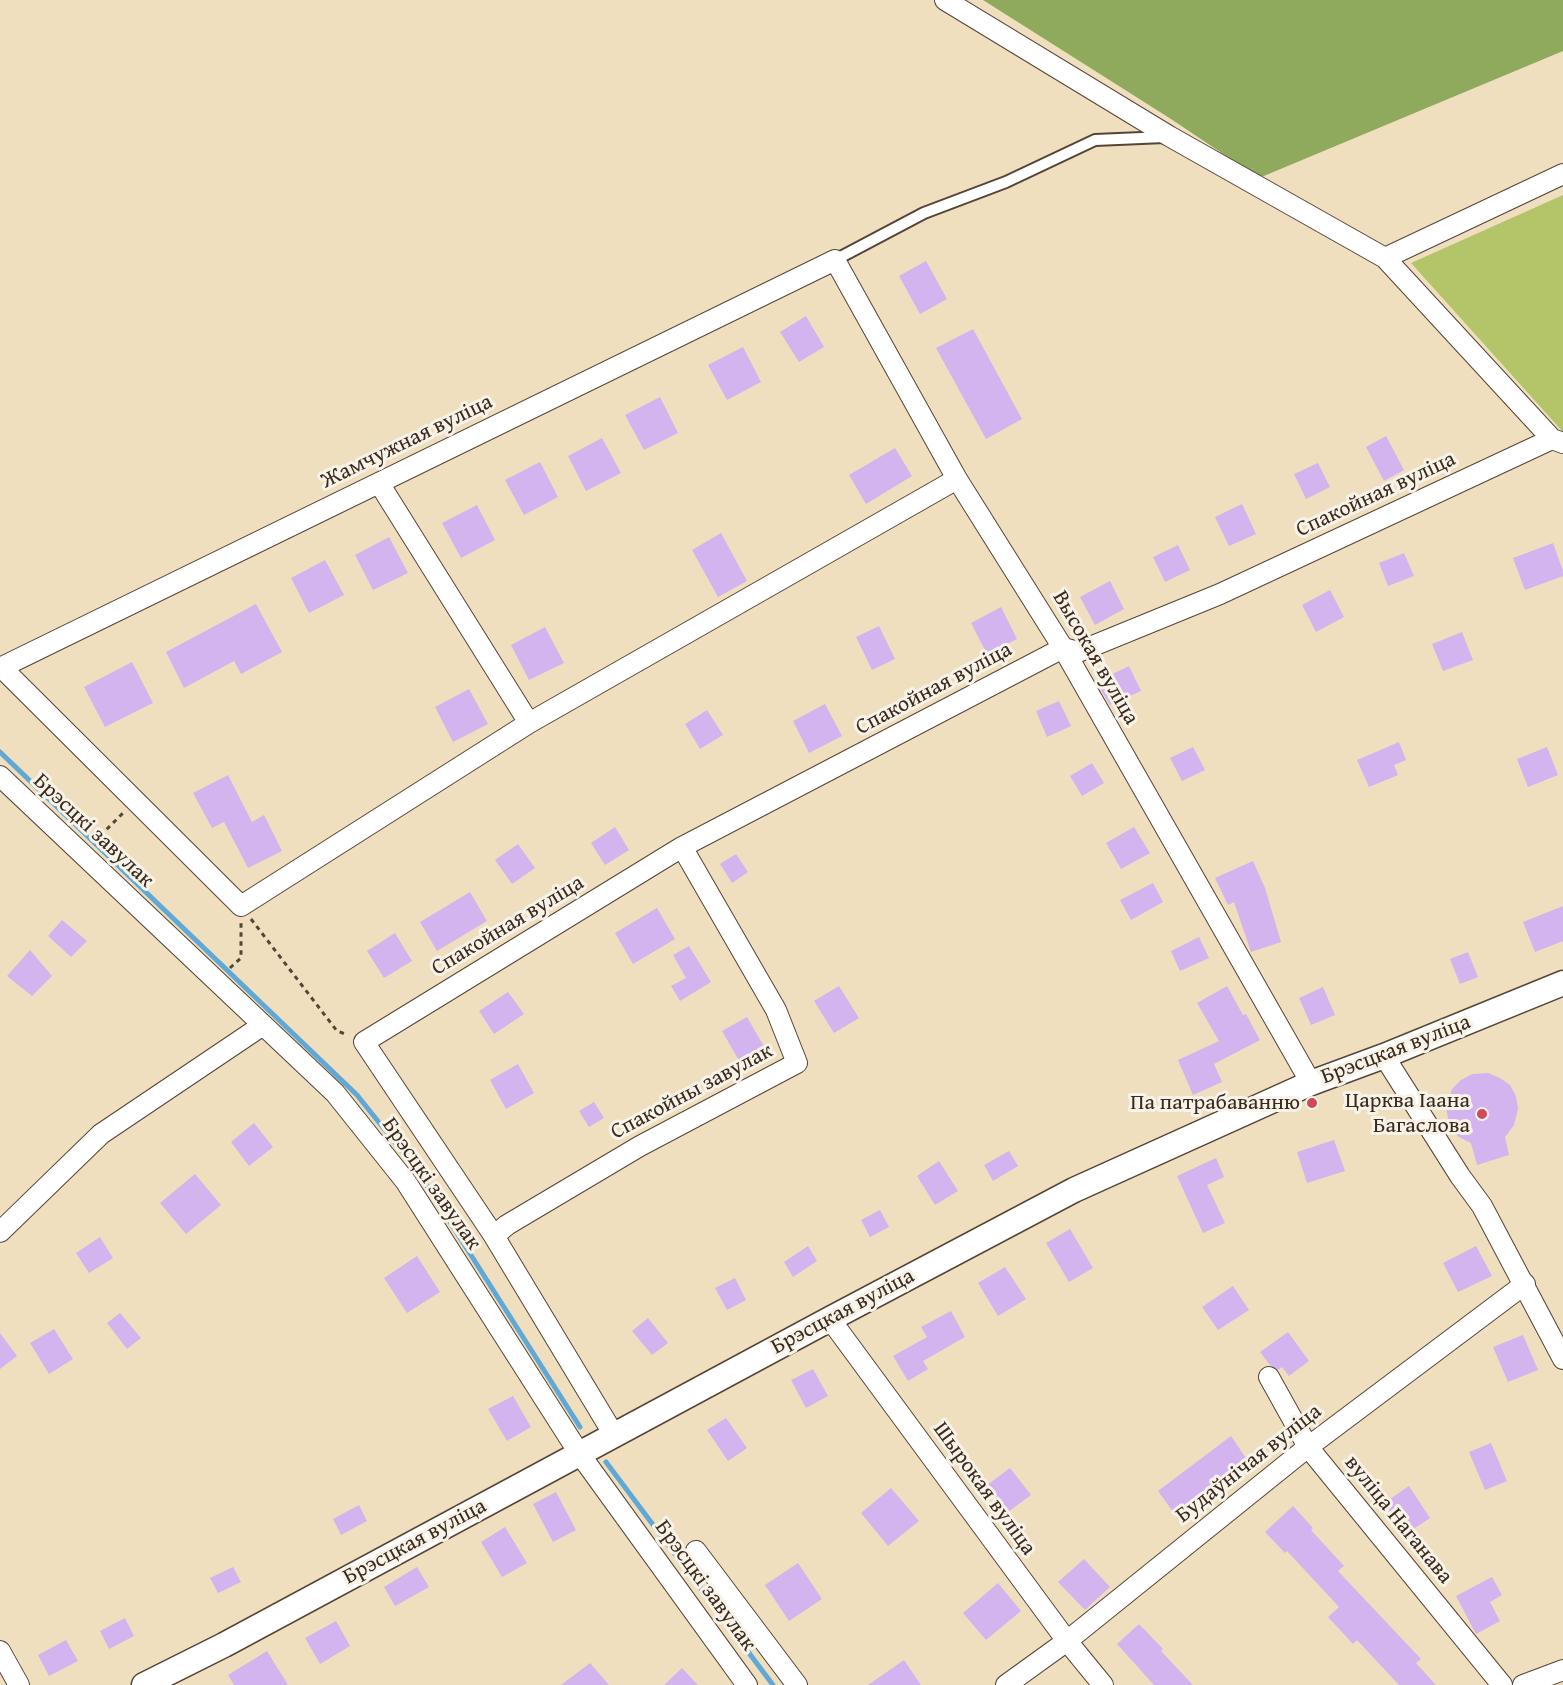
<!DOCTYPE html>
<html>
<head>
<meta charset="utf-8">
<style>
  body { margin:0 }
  canvas { display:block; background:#efdfbf }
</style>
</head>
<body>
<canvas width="1563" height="1685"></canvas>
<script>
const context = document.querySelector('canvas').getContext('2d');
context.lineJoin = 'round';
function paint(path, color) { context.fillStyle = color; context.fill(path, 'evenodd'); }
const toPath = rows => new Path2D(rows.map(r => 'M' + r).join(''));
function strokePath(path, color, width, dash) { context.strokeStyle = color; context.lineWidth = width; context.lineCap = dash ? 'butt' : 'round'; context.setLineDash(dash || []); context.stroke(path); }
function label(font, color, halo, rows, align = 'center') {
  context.font = font + ' "Gentium Book Plus",serif'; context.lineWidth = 6; context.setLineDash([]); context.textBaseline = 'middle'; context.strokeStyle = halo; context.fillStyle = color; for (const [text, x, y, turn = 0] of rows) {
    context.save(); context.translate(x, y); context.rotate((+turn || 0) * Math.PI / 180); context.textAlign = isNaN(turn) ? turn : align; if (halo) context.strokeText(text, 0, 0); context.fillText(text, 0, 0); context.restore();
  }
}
const green = toPath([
  [1563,195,1563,432,1411,263]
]);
const forest = toPath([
  [983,0,1563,0,1563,51,1259,178,1171,119]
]);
const stream = toPath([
  [0,752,357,1095,417,1170,580,1427],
  [606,1462,773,1685]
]);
const building = toPath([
  [926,261,947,299,920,314,899,276],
  [806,316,824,347,799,362,780,332],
  [973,329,1022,419,986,439,936,348],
  [743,347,761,382,727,400,708,365],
  [660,397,678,433,644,450,625,415],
  [1386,436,1404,470,1384,481,1366,447],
  [602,438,621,473,586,491,568,456],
  [895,448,912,476,866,504,849,475],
  [540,462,558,497,524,515,505,480],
  [1318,463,1330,487,1306,499,1294,474],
  [1242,504,1256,534,1229,546,1215,517],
  [477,505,495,540,461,558,442,523],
  [721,533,747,581,718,597,692,550],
  [389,537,408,573,373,590,355,555],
  [1553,543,1563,571,1563,576,1525,590,1513,558],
  [1178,545,1190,570,1165,582,1153,557],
  [1404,553,1414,576,1388,586,1379,563],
  [325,560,344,595,309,613,291,578],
  [1110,581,1124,609,1095,625,1080,597],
  [1330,590,1344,617,1316,632,1302,605],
  [256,604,282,652,241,674,234,661,184,688,166,652],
  [1001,607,1017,639,987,654,971,623],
  [879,626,895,659,872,670,856,637],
  [545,627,564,663,529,680,511,645],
  [1462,632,1473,660,1443,671,1432,644],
  [132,662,153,703,105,727,84,687],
  [1129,666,1141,691,1110,705,1096,682],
  [469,689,488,724,453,742,435,707],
  [1059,701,1071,726,1047,737,1036,711],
  [825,704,842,736,809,753,793,721],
  [707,710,723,735,700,749,685,724],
  [1399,742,1406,760,1394,765,1398,775,1369,787,1357,760],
  [1193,747,1205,770,1182,781,1170,758],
  [1547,747,1558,775,1528,787,1517,759],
  [1092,763,1104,783,1082,796,1070,776],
  [228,775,252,822,264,815,282,851,248,868,224,822,212,828,193,793],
  [615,827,629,850,605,865,591,843],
  [1134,827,1150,853,1121,869,1106,843],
  [518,844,535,868,512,884,495,860],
  [736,854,748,872,732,883,720,864],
  [1253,861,1265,888,1281,942,1251,952,1234,902,1228,905,1215,878],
  [1153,883,1163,902,1131,920,1120,900],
  [470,892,487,921,437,951,420,922],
  [1563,906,1563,941,1535,952,1523,922],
  [657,908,675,939,633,964,615,933],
  [62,920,87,941,71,957,48,936],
  [395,933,412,961,384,978,367,951],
  [1199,937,1209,958,1180,971,1171,951],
  [689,946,711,982,680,1001,671,986,686,978,673,955],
  [30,950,52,976,32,996,7,976],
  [1468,952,1478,977,1460,984,1450,959],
  [839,986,859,1018,834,1033,814,1001],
  [1227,986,1243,1015,1246,1014,1260,1040,1214,1064,1222,1082,1193,1095,1178,1060,1219,1041,1197,1003],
  [1323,987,1335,1015,1311,1025,1299,998],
  [508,992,524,1014,494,1034,479,1011],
  [747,1017,766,1050,741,1064,722,1031],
  [518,1064,534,1093,506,1109,490,1080],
  [1488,1073,1500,1078,1510,1085,1516,1096,1518,1109,1514,1125,1505,1137,1509,1155,1477,1165,1471,1143,1457,1136,1448,1119,1446,1107,1452,1089,1461,1080,1472,1074],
  [594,1102,604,1118,589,1127,579,1111],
  [254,1123,273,1147,249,1166,231,1142],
  [1334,1140,1345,1171,1307,1183,1297,1152],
  [1009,1151,1018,1166,993,1181,984,1165],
  [1216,1158,1224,1177,1207,1185,1225,1223,1203,1233,1177,1176],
  [939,1161,958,1191,935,1205,917,1176],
  [195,1174,221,1205,186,1234,160,1203],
  [880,1210,889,1227,870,1237,861,1220],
  [1070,1229,1093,1268,1069,1282,1046,1243],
  [100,1237,113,1258,89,1273,76,1253],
  [808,1246,817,1261,793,1277,784,1262],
  [1476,1246,1492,1276,1458,1292,1443,1263],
  [417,1256,440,1292,407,1313,384,1278],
  [1005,1267,1026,1299,998,1316,978,1283],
  [735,1278,746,1300,727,1310,715,1288],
  [1233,1286,1249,1310,1218,1330,1202,1307],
  [951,1311,965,1337,923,1361,928,1369,908,1381,893,1356,927,1337,921,1327],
  [120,1313,141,1338,127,1349,107,1323],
  [648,1318,668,1343,652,1355,632,1331],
  [54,1329,73,1359,49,1374,30,1343],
  [1288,1332,1309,1361,1289,1376,1282,1367,1278,1370,1270,1365,1260,1352],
  [0,1333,17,1356,0,1369],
  [1523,1335,1538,1370,1508,1382,1493,1347],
  [813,1369,828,1396,806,1408,791,1380],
  [513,1396,531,1427,507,1441,488,1409],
  [726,1418,747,1448,728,1461,707,1430],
  [1231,1436,1250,1464,1204,1495,1207,1500,1179,1520,1158,1491],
  [1491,1443,1507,1481,1485,1490,1469,1452],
  [1010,1468,1031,1495,1008,1512,987,1485],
  [1409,1486,1430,1518,1406,1534,1384,1503],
  [891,1488,919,1521,888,1546,861,1513],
  [556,1492,576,1530,553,1542,533,1504],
  [359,1505,367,1521,341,1535,333,1519],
  [1293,1506,1313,1528,1311,1530,1344,1566,1338,1571,1421,1659,1416,1663,1436,1685,1399,1685,1357,1640,1353,1644,1328,1617,1339,1607,1287,1551,1285,1553,1265,1532],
  [505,1527,527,1563,502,1577,481,1542],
  [1084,1559,1110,1587,1085,1610,1058,1582],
  [798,1563,822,1599,789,1621,765,1585],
  [233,1567,241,1582,218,1593,210,1578],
  [417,1567,429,1587,395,1606,384,1587],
  [1492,1577,1502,1595,1490,1602,1500,1621,1476,1634,1456,1596],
  [998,1583,1021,1611,986,1640,963,1613],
  [125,1618,134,1636,109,1649,100,1631],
  [336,1621,350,1646,320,1664,305,1638],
  [1139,1624,1163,1649,1161,1651,1193,1685,1154,1685,1117,1644],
  [66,1640,78,1661,49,1676,38,1655],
  [267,1651,288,1685,234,1685,228,1675],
  [904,1660,921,1685,868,1685],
  [590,1663,609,1685,561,1685],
  [682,1668,698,1685,664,1685]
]);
const path = toPath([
  [94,842,123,813],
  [251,919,337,1031,348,1035],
  [230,968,241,958,241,923]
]);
const service = toPath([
  [835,260,924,213,1006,182,1095,140,1165,137]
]);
const minor = toPath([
  [945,0,1169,136,1385,258,1552,439,1563,443],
  [1385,258,1563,174],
  [379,483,529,723],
  [1,667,241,906,529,723,957,479],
  [0,668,835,260,957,479,1063,648,1311,1083],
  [0,776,335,1093,406,1182,579,1453,747,1685],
  [1384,1056,1460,1176,1482,1206,1563,1359],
  [0,1232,101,1134,263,1025],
  [494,1236,507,1225,640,1146,797,1063,776,1010,682,847],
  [830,1319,1067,1641,1103,1685],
  [1269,1377,1308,1447,1502,1685],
  [614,1435,494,1236,364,1042,682,847,1063,648,1078,652,1220,594,1552,439],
  [696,1551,797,1685],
  [0,1651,19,1685],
  [1006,1685,1067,1641,1308,1447,1525,1284],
  [1523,1685,1563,1670]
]);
const tertiary = toPath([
  [144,1685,224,1645,830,1319,1074,1190,1311,1083,1384,1056,1563,983]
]);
const markers = [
  [1312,1103,6,"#d1495b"],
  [1482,1114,6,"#d1495b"]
];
const streetNames = [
  ["Жамчужная вуліца",407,442,-26],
  ["Спакойная вуліца",1376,495,-25],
  ["Высокая вуліца",1095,658,60],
  ["Спакойная вуліца",934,689,-28],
  ["Брэсцкі завулак",93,831,43],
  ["Спакойная вуліца",508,926,-31],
  ["Брэсцкая вуліца",1396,1050,-21],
  ["Спакойны завулак",692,1092,-28],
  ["Брэсцкі завулак",431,1184,55],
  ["Брэсцкая вуліца",843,1312,-28],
  ["Будаўнічая вуліца",1249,1464,-38],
  ["Шырокая вуліца",984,1489,54],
  ["вуліца Наганава",1398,1520,51],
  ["Брэсцкая вуліца",415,1542,-28],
  ["Брэсцкі завулак",705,1586,54]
];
const poiNames = [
  ["Царква Іаана",1470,1101],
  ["Багаслова",1470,1126],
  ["Па патрабаванню",1300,1103]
];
paint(green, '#b4c569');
paint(forest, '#8faa5d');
strokePath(stream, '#60a9d7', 5);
paint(building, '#d3b4ef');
strokePath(service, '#564536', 14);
strokePath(minor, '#564536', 22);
strokePath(tertiary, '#564536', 27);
strokePath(path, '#564536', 3, [4.5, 4.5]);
strokePath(service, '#fff', 10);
strokePath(minor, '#fff', 20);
strokePath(tertiary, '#fff', 24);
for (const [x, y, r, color] of markers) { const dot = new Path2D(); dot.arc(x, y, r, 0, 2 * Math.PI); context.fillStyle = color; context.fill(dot); strokePath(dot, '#f7f3e8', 2); }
label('22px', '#3b2a1e', '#f7f3e8', streetNames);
label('22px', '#3b2a1e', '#f7f3e8', poiNames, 'right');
</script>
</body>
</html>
